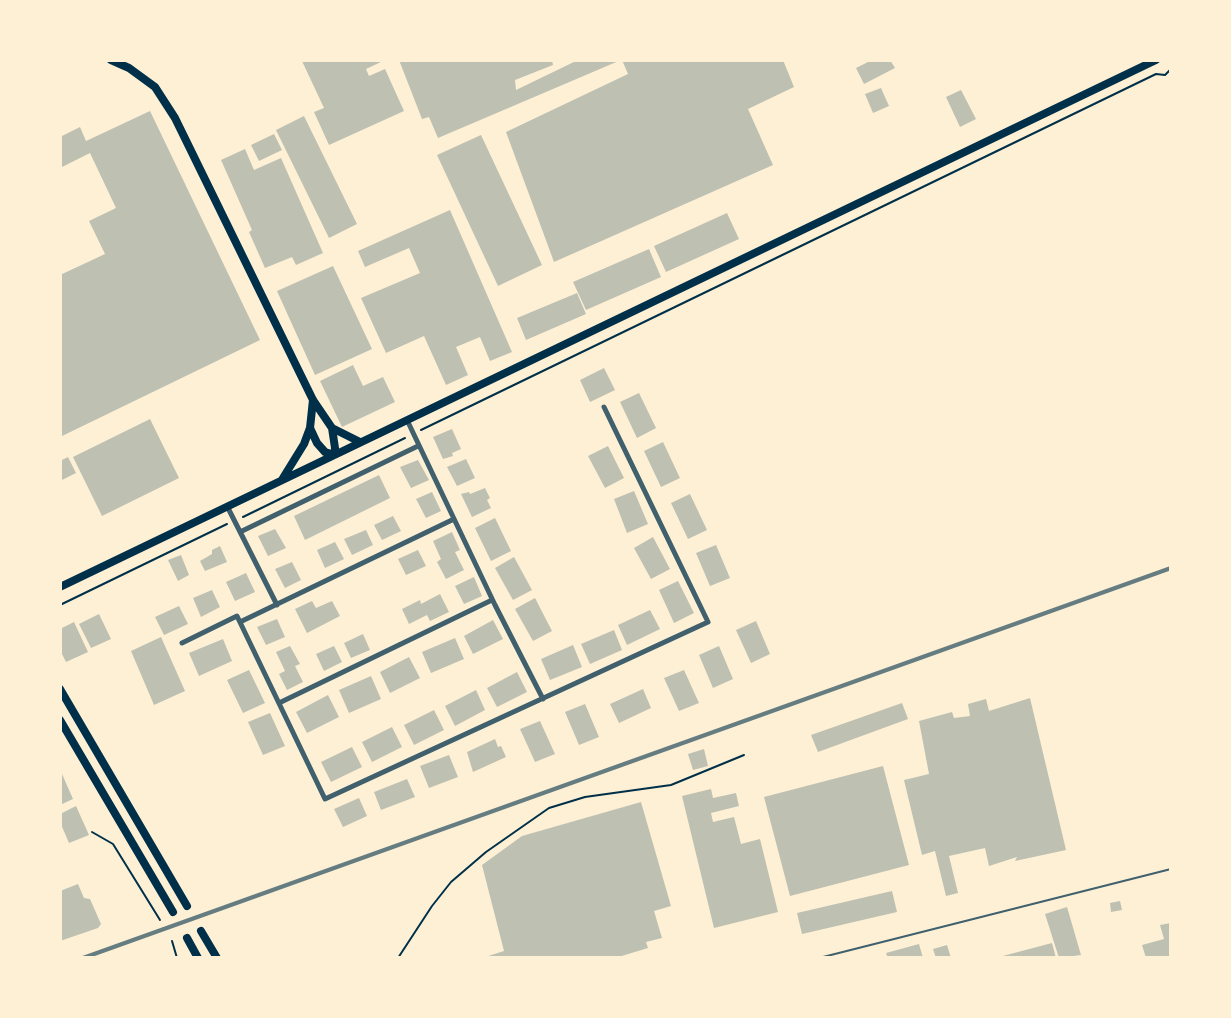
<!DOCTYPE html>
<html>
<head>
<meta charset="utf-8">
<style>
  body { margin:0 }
  #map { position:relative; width:1231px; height:1018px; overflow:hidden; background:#fdf0d5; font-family:Quicksand,sans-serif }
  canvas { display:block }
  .frame { position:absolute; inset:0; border:62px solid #fdf0d5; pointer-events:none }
</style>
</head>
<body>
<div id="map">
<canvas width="1231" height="1018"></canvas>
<div class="frame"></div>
</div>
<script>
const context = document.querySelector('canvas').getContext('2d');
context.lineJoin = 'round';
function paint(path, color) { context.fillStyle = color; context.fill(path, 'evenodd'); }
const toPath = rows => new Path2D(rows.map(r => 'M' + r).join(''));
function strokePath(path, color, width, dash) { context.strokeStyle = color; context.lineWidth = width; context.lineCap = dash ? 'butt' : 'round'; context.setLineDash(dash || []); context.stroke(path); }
const building = toPath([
  [305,60,380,60,381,62,366,69,369,76,385,69,404,111,329,145,314,112,324,108,302,61],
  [399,60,552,60,553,65,515,80,516,90,578,60,621,60,438,138,429,117,422,119],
  [622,60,783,60,794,87,748,109,773,165,554,262,506,132,628,74],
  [872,60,890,60,895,68,864,84,856,68],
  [881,88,889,106,873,113,865,94],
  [961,90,976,119,960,127,946,97],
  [150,111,260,340,60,437,60,275,105,254,89,221,116,208,90,153,60,168,60,137,80,127,86,141],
  [304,116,357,224,329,238,276,130],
  [274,134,282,150,259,161,251,145],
  [481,135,542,265,498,286,437,155],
  [245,149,254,170,281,158,323,253,296,265,292,257,265,268,249,232,252,230,221,160],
  [450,210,512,352,490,361,480,337,456,347,468,375,446,385,424,336,386,353,361,298,420,273,409,248,365,267,358,251],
  [727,213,739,239,666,272,654,246],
  [649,249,661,277,586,310,573,282],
  [333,266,372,349,315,375,277,291],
  [577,293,586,314,526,340,517,318],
  [353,365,363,386,383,377,395,402,342,427,320,381],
  [604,368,615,390,590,402,580,380],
  [639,393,656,428,637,438,620,402],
  [150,419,179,478,102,516,73,457],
  [452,429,461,449,452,453,453,456,443,459,433,437],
  [663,442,680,478,661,487,644,451],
  [608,446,624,478,605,488,588,456],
  [68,457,76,473,60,481,60,461],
  [466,459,475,478,457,486,447,467],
  [418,460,429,480,411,488,400,467],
  [379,475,390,498,305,540,294,516],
  [485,488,490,498,487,500,491,508,472,517,461,494,469,492,470,494],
  [634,491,648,524,627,533,614,499],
  [432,492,441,511,426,518,416,499],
  [690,494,707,530,688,539,671,503],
  [393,516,401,531,382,540,374,525],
  [495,518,511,551,491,561,475,528],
  [275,529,286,548,268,556,258,536],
  [366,530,373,545,352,555,344,539],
  [452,532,460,550,455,552,464,570,446,579,437,562,441,559,433,541],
  [653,537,670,569,651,579,634,548],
  [335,542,344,559,325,568,317,550],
  [716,545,730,578,710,586,696,553],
  [220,546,227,562,205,571,200,561,212,554,212,550],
  [418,550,426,566,406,575,398,559],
  [181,555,189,575,178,581,168,560],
  [514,557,532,590,513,600,495,568],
  [292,562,301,580,285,588,275,569],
  [246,573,255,592,235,601,226,582],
  [474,577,482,596,464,604,455,586],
  [678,581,694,613,674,623,659,590],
  [212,590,220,607,201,617,193,598],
  [440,594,449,612,430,621,427,615,409,624,402,609,420,600,421,604],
  [535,598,552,631,533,641,515,609],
  [312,601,316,608,332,601,340,616,307,633,295,609],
  [179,606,188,624,164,635,155,617],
  [650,610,660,629,627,645,618,625],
  [99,614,111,639,91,648,79,624],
  [277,619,285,637,266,645,257,627],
  [493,620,503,639,473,654,464,636],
  [756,621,770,654,751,663,736,630],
  [74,622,88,652,66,662,60,650,60,629],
  [614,630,622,650,590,664,581,644],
  [363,634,370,650,351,658,344,643],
  [161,637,185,691,154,705,131,651],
  [455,638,464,659,431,673,422,652],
  [223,639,232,661,199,676,189,653],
  [573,645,582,667,550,680,541,659],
  [290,646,300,664,295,666,303,682,287,690,279,674,285,671,276,652],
  [334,646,342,662,324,671,316,654],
  [719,646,733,679,713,688,699,655],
  [409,657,420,678,390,693,380,672],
  [249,670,265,703,243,713,227,680],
  [684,670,699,703,679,711,664,678],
  [517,672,527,692,497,707,487,688],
  [371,676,381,699,349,713,339,690],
  [643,689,651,708,619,723,610,704],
  [476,690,485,710,455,726,445,706],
  [328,695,339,717,307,733,296,712],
  [1030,698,1066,850,1015,861,1017,857,989,866,985,848,949,856,958,893,946,896,935,851,922,855,904,780,929,774,919,721,952,712,954,718,970,716,968,704,986,699,989,711],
  [902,703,908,719,818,752,811,735],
  [585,704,599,737,579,745,565,712],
  [434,710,444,730,414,745,404,725],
  [270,713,285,746,263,755,248,722],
  [540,721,555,754,535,762,520,729],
  [392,727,402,747,372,762,362,742],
  [495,739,498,747,501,746,506,757,473,772,467,752],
  [352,747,362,767,331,782,321,762],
  [704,749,708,766,693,770,688,754],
  [449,755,458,777,429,788,420,766],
  [883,766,909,865,790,896,764,797],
  [62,774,73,799,60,805,60,775],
  [407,779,415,797,381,810,374,792],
  [711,789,713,798,736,793,739,806,711,813,713,822,734,817,741,844,760,839,778,912,714,928,682,796],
  [359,798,367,816,343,827,334,809],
  [641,802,671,906,654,911,662,938,646,942,648,948,615,958,482,958,504,951,482,865,522,836],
  [76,806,89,835,69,843,60,822,60,814],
  [78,884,84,898,90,899,101,924,98,928,60,941,60,891],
  [892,891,897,912,802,934,797,913],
  [1120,901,1122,910,1111,912,1110,903],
  [1067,907,1081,955,1059,958,1045,914],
  [1171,923,1171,958,1146,958,1142,945,1164,939,1160,925],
  [1052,943,1056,958,999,958,999,957],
  [919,944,923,958,888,958,886,953],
  [947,945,951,958,936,958,933,949]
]);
const path = toPath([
  [421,430,1156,74,1165,75,1171,69],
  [243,517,405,438],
  [60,605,227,524],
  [92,832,113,844,160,920],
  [172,941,177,958],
  [398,958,432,906,451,882,486,852,549,808,585,797,671,785,744,755]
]);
const service = toPath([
  [819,958,1171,869]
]);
const minor = toPath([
  [407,420,495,605,543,699],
  [227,506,277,605],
  [240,532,418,446],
  [240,622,454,519],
  [182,643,237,616,325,799,708,622,604,407],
  [279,703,492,600]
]);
const primary = toPath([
  [111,60,129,68,155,87,175,118,313,400,332,428,360,442],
  [310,428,317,443,325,452,334,455],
  [332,428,335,448,334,455],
  [283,478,304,444,310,428,313,400],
  [60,587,1156,60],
  [60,689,187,906],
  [60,720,173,912],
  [201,931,217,958],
  [187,938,198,958]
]);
const rail = toPath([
  [83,958,1171,568]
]);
paint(building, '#bec0b2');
strokePath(path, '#003049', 2);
strokePath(service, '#3f606c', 2);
strokePath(minor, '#3f606c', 5);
strokePath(primary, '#003049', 8);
strokePath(rail, '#657d81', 4);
</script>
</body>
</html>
